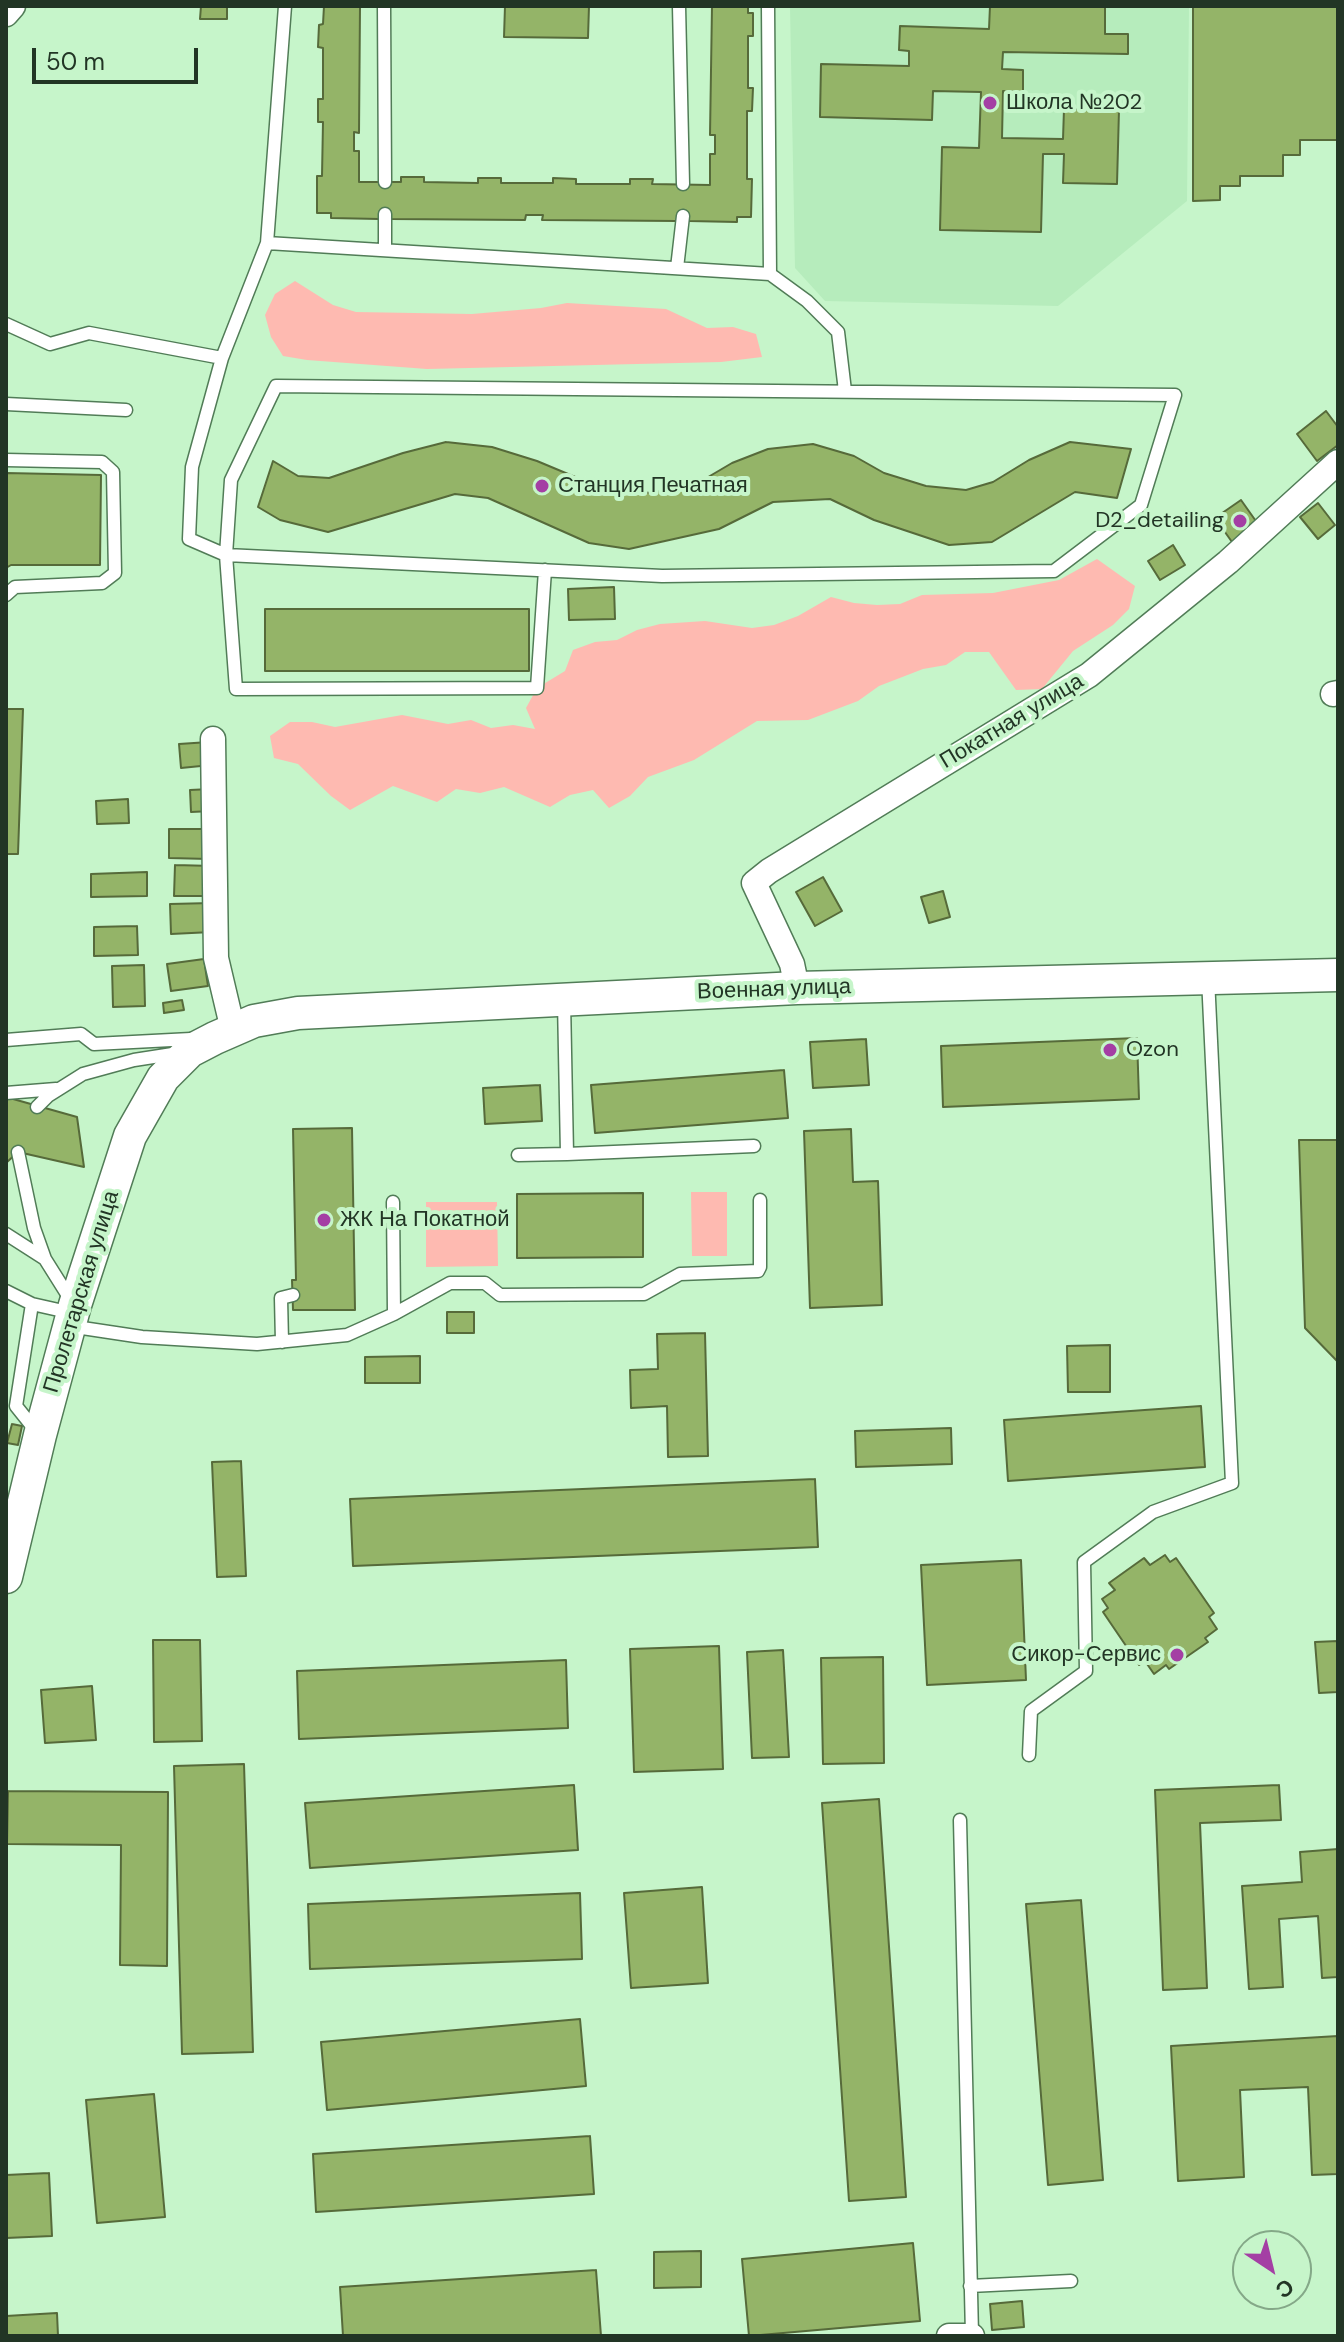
<!DOCTYPE html>
<html>
<head>
<meta charset="utf-8">
<style>
  body { margin:0 }
  #map { position:relative; width:1344px; height:2342px; overflow:hidden; background:#c6f5ca; font-family:"DM Sans",sans-serif }
  canvas { display:block }
  .frame { position:absolute; inset:0; border:8px solid #223525; pointer-events:none }
  .north { position:absolute; left:1232px; top:2230px; width:80px; height:80px; box-sizing:border-box; background:#c6f5ca; border:2px solid #84a888; border-radius:50%; rotate:145deg; font-size:22px; font-weight:700; line-height:32px; text-align:center; color:#223525 }
  .north::after { content:''; display:block; margin:auto; width:28px; height:36px; background:#a43fa4; clip-path:polygon(50% 0,100% 100%,50% 72%,0 100%) }
  .scale { position:absolute; left:32px; top:48px; width:166px; height:36px; box-sizing:border-box; border:4px solid #223525; border-top:0; padding-left:10px; font-size:24px; line-height:28px; white-space:nowrap; color:#223525; -webkit-text-stroke:6px #c6f5ca; paint-order:stroke }
</style>
</head>
<body>
<div id="map">
<canvas width="1344" height="2342"></canvas>
<div class="frame"></div>
<div class="north">С</div>
<div class="scale">50 m</div>
</div>
<script>
const context = document.querySelector('canvas').getContext('2d');
context.lineJoin = 'round';
function paint(path, color) { context.fillStyle = color; context.fill(path, 'evenodd'); }
const toPath = rows => new Path2D(rows.map(r => 'M' + r).join(''));
function strokePath(path, color, width, dash) { context.strokeStyle = color; context.lineWidth = width; context.lineCap = dash ? 'butt' : 'round'; context.setLineDash(dash || []); context.stroke(path); }
function label(font, color, halo, rows, align = 'center') {
  context.font = font + ' "DM Sans",sans-serif'; context.lineWidth = 8; context.setLineDash([]); context.textBaseline = 'middle'; context.strokeStyle = halo; context.fillStyle = color; for (const [text, x, y, turn = 0] of rows) {
    context.save(); context.translate(x, y); context.rotate((+turn || 0) * Math.PI / 180); context.textAlign = isNaN(turn) ? turn : align; if (halo) context.strokeText(text, 0, 0); context.fillText(text, 0, 0); context.restore();
  }
}
const built = toPath([
  [790,6,1189,6,1187,201,1058,306,825,301,795,268]
]);
const green = toPath([
  [295,281,333,305,356,312,472,314,541,308,567,303,666,309,707,328,733,327,756,334,762,357,721,362,427,369,307,360,283,356,271,337,265,315,275,294],
  [1097,559,1135,586,1129,609,1113,625,1073,651,1042,689,1016,690,989,652,965,652,946,665,923,669,879,686,858,701,808,720,757,721,694,760,648,777,630,796,609,808,593,790,570,795,550,807,504,787,480,793,456,789,437,802,393,786,350,810,331,796,298,764,274,758,270,736,290,722,312,722,335,727,402,715,448,724,471,720,491,728,513,725,535,729,526,708,537,688,565,671,573,650,595,642,617,640,637,630,660,624,705,621,752,628,774,625,798,616,831,597,854,603,877,605,900,604,922,595,993,593,1059,580],
  [691,1192,727,1192,727,1256,692,1256],
  [426,1202,497,1202,498,1266,426,1267]
]);
const building = toPath([
  [201,6,227,6,227,19,200,19,201,6],
  [324,6,360,6,359,133,354,132,354,151,359,151,359,182,401,182,401,177,424,177,424,182,478,183,478,178,501,178,501,183,553,183,553,178,576,179,576,184,630,184,630,179,653,179,652,184,710,185,710,154,715,154,715,135,710,135,712,6,748,6,748,13,753,13,753,36,748,36,748,88,753,88,752,111,747,111,747,179,752,179,751,217,737,217,737,222,689,221,689,216,683,216,677,221,542,220,543,215,526,215,525,220,391,219,391,214,379,214,379,219,331,218,331,213,317,213,317,176,322,176,323,122,318,122,318,99,323,99,323,48,318,47,319,25,323,24,324,6],
  [505,6,589,6,588,38,504,37,505,6],
  [990,6,1105,6,1105,34,1128,34,1128,54,1003,52,1002,69,1023,70,1023,92,1003,91,1002,138,1063,139,1064,109,1119,110,1117,184,1063,183,1064,154,1043,154,1041,232,940,230,942,147,979,148,981,92,933,91,932,120,820,117,821,64,909,66,909,51,899,50,900,26,989,29,990,6],
  [1193,6,1338,6,1338,140,1300,140,1300,155,1283,155,1283,176,1240,176,1240,186,1220,186,1220,200,1193,201,1193,6],
  [1326,411,1338,427,1338,445,1317,461,1297,434,1326,411],
  [446,442,492,447,537,461,580,479,610,488,651,493,698,483,732,463,768,449,813,444,854,456,884,473,926,486,966,490,993,482,1029,460,1070,442,1131,449,1117,498,1075,492,992,542,949,545,874,520,830,499,773,502,719,529,629,549,589,543,488,498,455,494,328,532,280,520,258,507,273,461,298,476,329,478,403,453,446,442],
  [6,473,101,475,100,565,11,565,6,568,6,473],
  [1241,500,1258,524,1232,542,1215,518,1241,500],
  [1318,503,1335,525,1318,539,1300,517,1318,503],
  [1173,545,1185,565,1160,580,1148,561,1173,545],
  [614,587,615,619,569,620,568,589,614,587],
  [265,609,529,609,529,671,265,671,265,609],
  [6,709,23,709,18,854,6,854,6,709],
  [209,742,211,765,181,768,179,744,209,742],
  [211,789,212,811,191,812,190,790,211,789],
  [128,799,129,823,97,824,96,801,128,799],
  [169,829,209,829,209,859,169,858,169,829],
  [175,865,213,866,213,896,174,896,175,865],
  [147,872,147,896,91,897,91,874,147,872],
  [823,877,842,911,815,926,796,892,823,877],
  [943,891,950,917,929,923,921,897,943,891],
  [212,903,212,932,171,934,170,904,212,903],
  [137,926,138,955,94,956,94,927,137,926],
  [204,959,208,986,171,991,167,964,204,959],
  [144,965,145,1006,113,1007,112,966,144,965],
  [182,1000,184,1010,164,1013,163,1003,182,1000],
  [1137,1038,1139,1099,943,1107,941,1046,1137,1038],
  [866,1039,869,1085,813,1088,810,1042,866,1039],
  [784,1070,788,1118,595,1133,591,1085,784,1070],
  [540,1085,542,1121,485,1124,483,1088,540,1085],
  [6,1097,77,1117,84,1167,18,1152,6,1163,6,1097],
  [352,1128,355,1310,293,1310,292,1280,296,1280,293,1129,352,1128],
  [851,1129,853,1182,878,1181,882,1305,810,1308,804,1131,851,1129],
  [1299,1140,1338,1140,1338,1362,1305,1328,1299,1140],
  [643,1193,643,1257,517,1258,517,1194,643,1193],
  [447,1312,474,1312,474,1333,447,1333,447,1312],
  [705,1333,708,1456,668,1457,667,1406,631,1408,630,1370,658,1369,657,1334,705,1333],
  [1110,1345,1110,1392,1068,1392,1067,1346,1110,1345],
  [420,1356,420,1383,365,1383,365,1357,420,1356],
  [1201,1406,1205,1467,1008,1481,1004,1420,1201,1406],
  [12,1424,22,1426,18,1445,7,1443,12,1424],
  [951,1428,952,1464,856,1467,855,1431,951,1428],
  [241,1461,246,1576,217,1577,212,1462,241,1461],
  [815,1479,818,1547,353,1566,350,1499,815,1479],
  [1165,1555,1170,1562,1176,1558,1214,1613,1209,1617,1217,1629,1205,1638,1208,1642,1169,1669,1166,1665,1154,1674,1145,1661,1139,1665,1103,1612,1108,1608,1102,1599,1115,1590,1109,1583,1144,1558,1150,1565,1165,1555],
  [1021,1560,1026,1680,927,1685,921,1565,1021,1560],
  [153,1640,200,1640,202,1741,154,1742,153,1640],
  [1338,1641,1338,1692,1319,1693,1315,1642,1338,1641],
  [719,1646,723,1769,634,1772,630,1649,719,1646],
  [783,1650,789,1757,752,1758,747,1652,783,1650],
  [883,1657,884,1763,823,1764,821,1658,883,1657],
  [566,1660,568,1728,299,1739,297,1671,566,1660],
  [92,1686,96,1740,45,1743,41,1690,92,1686],
  [244,1764,253,2052,182,2054,174,1766,244,1764],
  [574,1785,578,1850,310,1868,305,1803,574,1785],
  [1279,1785,1281,1820,1200,1823,1207,1988,1163,1990,1155,1790,1279,1785],
  [8,1791,168,1792,167,1966,120,1965,121,1845,7,1844,8,1791],
  [879,1799,906,2197,849,2201,822,1803,879,1799],
  [1338,1849,1338,1977,1322,1978,1318,1916,1279,1919,1283,1987,1249,1989,1242,1886,1302,1882,1300,1852,1338,1849],
  [702,1887,708,1983,631,1988,624,1893,702,1887],
  [580,1893,582,1959,310,1969,308,1904,580,1893],
  [1081,1900,1103,2180,1048,2185,1026,1904,1081,1900],
  [580,2019,586,2086,327,2110,321,2042,580,2019],
  [1338,2036,1338,2174,1312,2175,1308,2087,1240,2090,1244,2177,1178,2181,1171,2046,1338,2036],
  [154,2094,165,2217,97,2223,86,2100,154,2094],
  [590,2136,594,2194,316,2212,313,2154,590,2136],
  [49,2173,52,2236,6,2238,6,2175,49,2173],
  [913,2243,920,2321,749,2336,742,2259,913,2243],
  [701,2251,701,2287,654,2288,654,2252,701,2251],
  [596,2270,601,2336,343,2336,340,2287,596,2270],
  [1022,2301,1024,2327,992,2330,990,2304,1022,2301],
  [57,2313,58,2336,6,2336,6,2316,57,2313]
]);
const lane = toPath([
  [285,6,267,243,222,358,192,467,189,539,226,555,662,576,1054,571,1141,505,1175,395,276,386,231,480,226,555,236,689,537,688,545,570],
  [384,6,385,182],
  [679,6,683,184],
  [267,243,770,274,768,6],
  [385,250,385,214],
  [677,268,683,216],
  [770,274,807,301,838,332,845,391],
  [6,324,50,344,89,333,222,358],
  [6,404,126,410],
  [6,460,102,462,113,472,115,573,102,583,15,587,6,595],
  [6,1040,81,1034,94,1044,191,1039],
  [6,1093,56,1089],
  [37,1107,48,1096,83,1074,134,1060,179,1053],
  [18,1152,34,1228,45,1259,72,1302],
  [567,1154,754,1146],
  [518,1155,567,1154,564,1001],
  [393,1202,394,1314],
  [6,1234,45,1259],
  [6,1291,32,1304],
  [69,1326,142,1337,257,1344,347,1335,394,1314,450,1283,485,1283,500,1295,644,1294,680,1274,758,1271,760,1267,760,1200],
  [282,1342,281,1298,293,1295],
  [36,1431,16,1406,32,1304,72,1313],
  [1029,1755,1031,1711,1086,1671,1084,1562,1153,1512,1232,1483,1208,978],
  [960,1820,972,2335],
  [970,2286,1071,2281]
]);
const street = toPath([
  [6,14,13,6],
  [1333,694,1338,693],
  [213,739,216,958,233,1030],
  [797,988,792,964,754,883,769,871,1089,675,1228,562,1338,462],
  [949,2336,972,2336]
]);
const secondary = toPath([
  [6,1577,40,1435,75,1305,130,1136,163,1078,190,1051,215,1038,254,1021,298,1013,797,988,1338,975]
]);
const markers = [
  [990,103,8,"#a43fa4"],
  [542,486,8,"#a43fa4"],
  [1240,521,8,"#a43fa4"],
  [1110,1050,8,"#a43fa4"],
  [324,1220,8,"#a43fa4"],
  [1177,1655,8,"#a43fa4"]
];
const poiNames = [
  ["Школа №202",1006,103],
  ["Станция Печатная",558,486],
  ["D2_detailing",1224,521,"right"],
  ["Ozon",1126,1050],
  ["ЖК На Покатной",340,1220],
  ["Сикор-Сервис",1161,1655,"right"]
];
const streetNames = [
  ["Покатная улица",1012,722,-31],
  ["Военная улица",774,990,-2],
  ["Пролетарская улица",82,1292,-73]
];
paint(built, '#b6ecbc');
paint(green, '#febab1');
paint(building, '#94b468');
strokePath(building, '#566a3a', 2);
strokePath(lane, '#517c57', 15);
strokePath(street, '#517c57', 27);
strokePath(secondary, '#517c57', 35);
strokePath(lane, '#fff', 12);
strokePath(street, '#fff', 24);
strokePath(secondary, '#fff', 32);
for (const [x, y, r, color] of markers) { const dot = new Path2D(); dot.arc(x, y, r, 0, 2 * Math.PI); context.fillStyle = color; context.fill(dot); strokePath(dot, '#c6f5ca', 3); }
label('22px', '#223525', '#c6f5ca', poiNames, 'left');
label('22px', '#223525', '#c6f5ca', streetNames);
</script>
</body>
</html>
